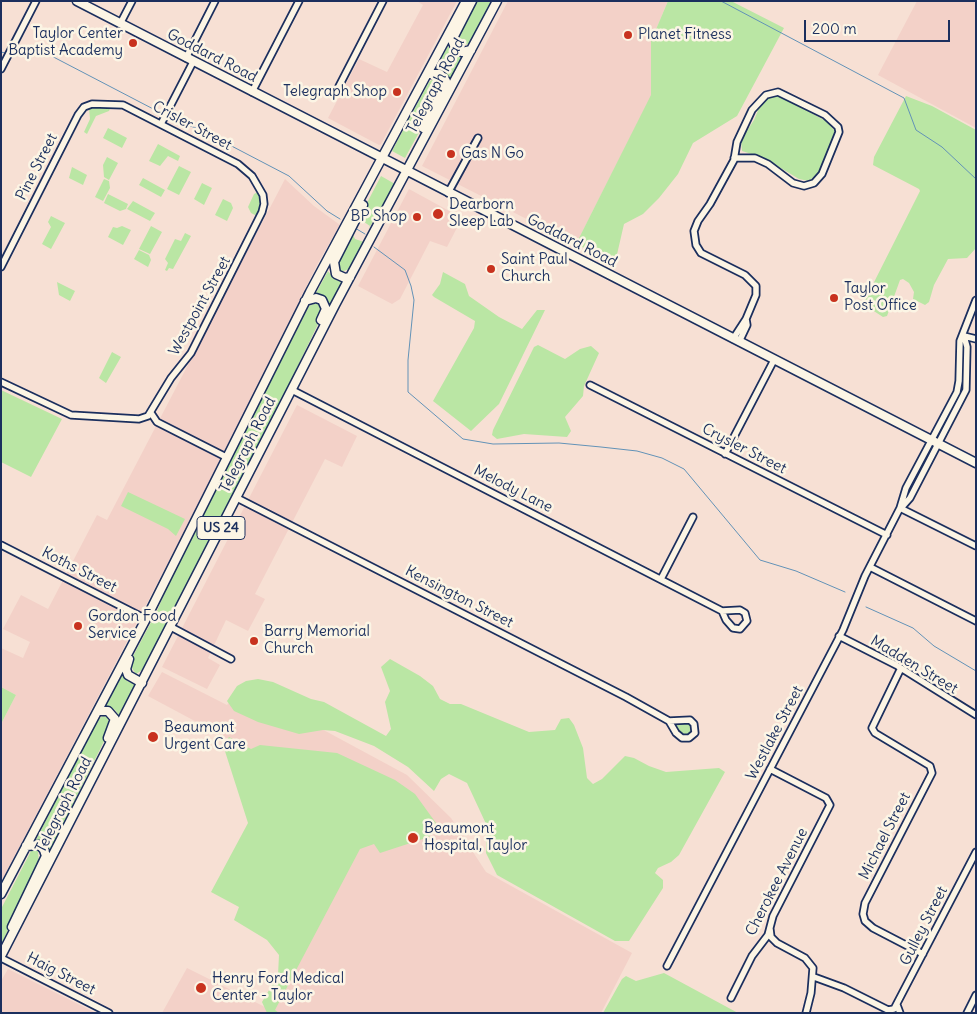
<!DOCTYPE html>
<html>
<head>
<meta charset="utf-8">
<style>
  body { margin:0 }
  #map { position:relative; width:977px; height:1014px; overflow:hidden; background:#f7e0d4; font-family:Delius,sans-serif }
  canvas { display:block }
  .frame { position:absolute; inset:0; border:2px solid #1b2f5e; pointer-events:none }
  .scale { position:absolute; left:804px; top:20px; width:146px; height:22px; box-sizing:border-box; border:2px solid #1b2f5e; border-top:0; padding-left:6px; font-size:15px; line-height:18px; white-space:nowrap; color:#1b2f5e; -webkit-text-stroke:4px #fcf5e5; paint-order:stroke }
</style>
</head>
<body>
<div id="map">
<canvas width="977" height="1014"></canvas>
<div class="frame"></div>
<div class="scale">200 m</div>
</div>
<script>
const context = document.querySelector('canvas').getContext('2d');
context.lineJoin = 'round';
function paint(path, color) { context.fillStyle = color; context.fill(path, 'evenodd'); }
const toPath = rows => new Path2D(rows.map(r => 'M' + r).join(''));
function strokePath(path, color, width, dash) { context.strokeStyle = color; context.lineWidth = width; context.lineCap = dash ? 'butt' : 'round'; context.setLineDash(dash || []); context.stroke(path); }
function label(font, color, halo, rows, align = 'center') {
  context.font = font + ' Delius,sans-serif'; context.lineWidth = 5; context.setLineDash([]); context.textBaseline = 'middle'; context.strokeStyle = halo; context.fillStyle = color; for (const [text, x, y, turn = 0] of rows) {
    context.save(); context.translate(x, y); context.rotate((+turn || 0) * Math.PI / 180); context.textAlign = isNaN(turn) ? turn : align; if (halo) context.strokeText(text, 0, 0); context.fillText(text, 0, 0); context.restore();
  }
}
const built = toPath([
  [417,1,457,1,381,144,379,145,328,118,359,59,387,72,423,5],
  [508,1,668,1,651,41,652,95,576,244,422,166],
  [917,1,976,1,976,128,878,75],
  [285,179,314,206,340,225,318,263,202,498,1,882,1,724,16,695,1,687,1,648,23,658,30,642,3,629,21,595,48,609,97,515,107,520],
  [409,189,462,218,447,247,430,241,400,299,392,304,358,286],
  [297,405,357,436,342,467,325,459,255,594,265,599,248,631,226,620,208,658,220,665,207,689,162,667],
  [162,672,227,705,242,686,407,775,451,818,486,872,632,953,601,1013,162,1013,187,968,265,1007,348,858,249,750,148,696],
  [8,969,96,1013,1,1013,1,981]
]);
const green = toPath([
  [475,1,492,1,470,43,460,47,459,34],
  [668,1,731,1,784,28,737,116,693,143,678,174,659,198,643,214,624,224,615,263,576,244,651,95,651,41],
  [448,46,454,55,462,58,450,80,445,72,436,68],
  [433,79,438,79,440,84,439,96,405,158,392,151,429,82],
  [775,94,826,121,834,130,835,136,818,173,809,181,799,179,764,158,742,151,741,140,754,120,761,103,766,97],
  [906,96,932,106,976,130,976,248,967,258,948,259,934,285,929,302,925,305,913,299,914,292,909,283,903,279,900,280,887,316,883,317,863,304,920,191,919,189,873,165,874,157],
  [111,106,109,111,96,116,87,134,84,132,90,119,89,108],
  [108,128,127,138,122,148,103,138],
  [158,144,180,156,178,161,168,156,160,166,149,161],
  [107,157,118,163,109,180,104,177,103,165],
  [179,166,191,172,179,195,167,189],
  [72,167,87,175,83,185,69,178],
  [381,176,395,184,368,230,370,226,364,222,357,222],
  [143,178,165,190,161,197,139,185],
  [104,179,109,181,110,188,103,201,95,197],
  [202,183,212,188,204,205,194,199],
  [258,192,261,205,257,216,251,213,248,207,254,194],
  [108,194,128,204,126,209,120,211,104,203],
  [223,199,231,203,233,208,227,221,215,215],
  [133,201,155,213,150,221,127,209],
  [51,216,65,223,51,249,42,244,51,227,48,222],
  [122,226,131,230,123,245,108,237,113,227,117,228],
  [151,226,162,232,150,254,139,249],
  [185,233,191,236,173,269,169,268,167,271,165,270,168,263,165,259,175,239,181,241],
  [352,233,355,239,364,242,349,269,341,272,338,261],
  [139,250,149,255,151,260,148,267,134,259],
  [328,271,334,279,342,282,331,305,323,296,316,293],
  [443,272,465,284,469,296,499,317,522,329,537,310,545,310,499,404,471,431,433,401,474,328,475,321,434,297,432,295,440,284],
  [57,282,75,291,70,301,59,295],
  [314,304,318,304,320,308,320,320,278,407,144,669,136,674,132,668,132,658,157,611,173,573,309,306],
  [538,345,565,359,580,349,591,346,599,353,584,386,583,396,565,417,571,431,567,437,524,434,497,439,492,435,493,430,534,347],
  [112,352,121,357,106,383,99,378],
  [1,390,62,419,31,477,1,462],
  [128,492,185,519,176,536,168,529,121,506],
  [390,659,420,676,433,686,440,699,450,704,461,704,529,732,555,730,561,719,569,718,574,725,583,748,587,778,593,784,602,779,625,756,634,758,649,766,666,772,719,768,725,772,679,855,671,862,658,868,655,873,663,880,663,888,629,941,615,941,497,875,486,853,487,826,467,783,449,774,441,779,434,791,408,767,374,746,335,731,323,730,299,734,258,722,234,711,227,701,237,686,246,681,258,679,273,682,311,699,324,702,386,736,391,729,385,702,390,691,381,667],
  [122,673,127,681,136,685,120,717,115,710,105,705],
  [1,687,16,695,1,724],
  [103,716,107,717,109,722,108,733,50,851,47,845,36,840,97,720],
  [684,722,690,723,693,727,692,734,685,737,679,734,674,724],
  [229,737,251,749,260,745,337,753,395,780,415,794,436,823,429,837,380,853,374,844,360,849,275,1010,279,1013,267,1013,262,1002,278,975,279,955,267,940,234,920,239,907,211,892,248,823,223,745],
  [31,851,38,851,39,863,1,945,1,909],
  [664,973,738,1013,603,1013,622,979,626,976,636,981]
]);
const stream = toPath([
  [721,1,904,98,916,130,942,147,976,179],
  [1,52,5,53],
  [14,56,22,55,30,48,40,50,159,112],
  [170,119,199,129,289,176,327,211,340,219],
  [355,228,365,234],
  [374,247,405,270,411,286,414,300,408,360,408,392,463,439,493,444,559,443,601,447,637,451,662,458,684,469,760,560,796,571,845,592],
  [866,607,913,628,934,646,976,671]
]);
const minor = toPath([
  [120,24,132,1],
  [186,58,215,1],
  [1,69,36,1],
  [252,92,299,1],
  [336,92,383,1],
  [161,124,193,62],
  [448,193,478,138],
  [1,267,78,115,84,107,92,104,123,105,238,164,252,176,263,195,264,204,262,212,191,353,171,378,148,416,139,419,71,415,1,382],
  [964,336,976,339],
  [733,339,746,319,756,295,756,286,745,275,701,253,696,245,694,231,698,221,710,204,734,160,737,142,752,110,766,95,778,92,825,115,838,127,839,132,822,174,814,183,804,186,793,183,768,164,755,158,734,158],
  [739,342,747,325,746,319],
  [590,385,887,535],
  [292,390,722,611,726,620,733,628,740,629,747,621,745,613,740,610,722,611],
  [151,413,157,422,226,457],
  [725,454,774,360],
  [237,498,626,697,669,721,676,733,682,738,689,738,695,733,694,724,690,720,669,721],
  [902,507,910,498,966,390,967,347,964,336],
  [900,508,976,546],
  [1,545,146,619],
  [870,567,976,621],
  [661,579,693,517],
  [171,627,231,659],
  [839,636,896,665,976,715],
  [901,668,872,728,875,733,930,766,932,773,865,903,863,914,865,921,873,928,923,954],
  [770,929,771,937,777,943,805,958,813,968,811,993,806,1013],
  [1,958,109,1013],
  [667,966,843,630,865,576,900,508,906,488,957,392,959,381,960,341,976,300],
  [814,977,844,988,888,1010,894,1009,976,852],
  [731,998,752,956,768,935,773,916,830,805,826,798,770,769],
  [897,1005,900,1013],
  [967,1013,976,995]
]);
const major = toPath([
  [77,1,976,463],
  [471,50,462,52,456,50,452,40,472,1],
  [423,128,444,88,446,81,440,74,427,74],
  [350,277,345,278,336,274,334,262,363,205],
  [305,301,316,298,322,300,326,309,321,320],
  [129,659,126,669,128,675,142,683],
  [98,711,108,711,115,719,108,738],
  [1,894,146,619,310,292,466,1],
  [12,927,46,856,44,850,40,845,26,846],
  [1,956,335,305,497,1]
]);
const markers = [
  [628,35,5,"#c8321e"],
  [133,43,5,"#c8321e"],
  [397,92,5,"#c8321e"],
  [451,154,5,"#c8321e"],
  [438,214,6,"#c8321e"],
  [417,217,5,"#c8321e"],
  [491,269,5,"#c8321e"],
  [834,298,5,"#c8321e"],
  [78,626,5,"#c8321e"],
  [254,641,5,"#c8321e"],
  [153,737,6,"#c8321e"],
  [413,838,6,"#c8321e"],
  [201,988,6,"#c8321e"]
];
const shields = [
  [221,528,48]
];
const shieldNames = [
  ["US 24",221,528]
];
const poiNames = [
  ["Taylor Center",123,34,"right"],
  ["Baptist Academy",123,51,"right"],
  ["Planet Fitness",638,35],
  ["Telegraph Shop",387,92,"right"],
  ["Gas N Go",461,154],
  ["Dearborn",449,205],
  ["Sleep Lab",449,222],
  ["BP Shop",407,217,"right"],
  ["Saint Paul",501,260],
  ["Church",501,277],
  ["Taylor",844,289],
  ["Post Office",844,306],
  ["Gordon Food",88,617],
  ["Service",88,634],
  ["Barry Memorial",264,632],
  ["Church",264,649],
  ["Beaumont",164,728],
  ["Urgent Care",164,745],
  ["Beaumont",424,829],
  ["Hospital, Taylor",424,846],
  ["Henry Ford Medical",212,979],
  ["Center - Taylor",212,996]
];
const streetNames = [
  ["Goddard Road",212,56,27],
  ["Telegraph Road",436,86,-62],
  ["Crisler Street",192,126,28],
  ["Pine Street",37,167,-63],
  ["Goddard Road",572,241,27],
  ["Westpoint Street",200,306,-61],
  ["Telegraph Road",248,445,-63],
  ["Crysler Street",744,449,27],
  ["Melody Lane",513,489,27],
  ["Koths Street",79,570,27],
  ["Kensington Street",459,597,27],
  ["Madden Street",914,665,31],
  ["Westlake Street",775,733,-62],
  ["Telegraph Road",64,805,-63],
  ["Michael Street",885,836,-63],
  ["Cherokee Avenue",777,882,-63],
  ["Gulley Street",924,926,-63],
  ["Haig Street",61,974,27]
];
paint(built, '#f3d1c8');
paint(green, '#bae6a4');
strokePath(stream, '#6292b7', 1);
strokePath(minor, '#1b2f5e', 9);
strokePath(major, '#1b2f5e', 11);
strokePath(minor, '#fcf5e5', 5.5);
strokePath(major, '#fcf5e5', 8);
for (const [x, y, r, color] of markers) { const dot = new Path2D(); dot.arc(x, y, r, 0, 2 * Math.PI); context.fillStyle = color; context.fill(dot); strokePath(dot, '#fcf5e5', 2); }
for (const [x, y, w] of shields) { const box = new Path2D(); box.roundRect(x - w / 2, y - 11.5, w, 23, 4); context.fillStyle = '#fcf5e5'; context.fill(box); strokePath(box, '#1b2f5e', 1); }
label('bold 14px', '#1b2f5e', null, shieldNames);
label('15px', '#1b2f5e', '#fcf5e5', poiNames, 'left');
label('15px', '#1b2f5e', '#fcf5e5', streetNames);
</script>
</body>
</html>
